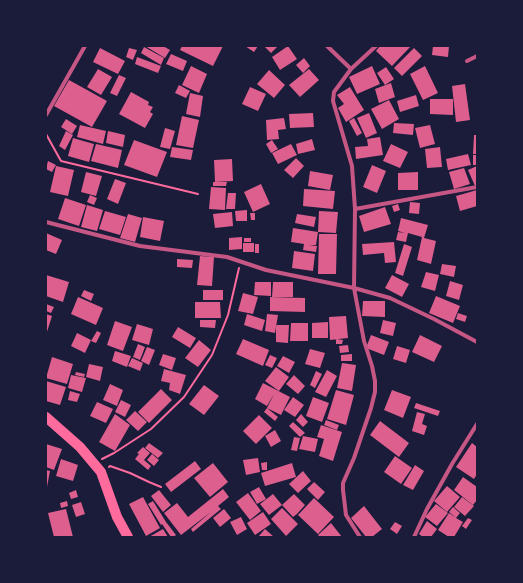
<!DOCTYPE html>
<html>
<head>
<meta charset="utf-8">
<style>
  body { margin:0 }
  #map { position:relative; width:523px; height:583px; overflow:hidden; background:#1b1b3a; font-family:"Noto Sans",sans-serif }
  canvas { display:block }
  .frame { position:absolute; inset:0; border:47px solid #1b1b3a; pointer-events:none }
</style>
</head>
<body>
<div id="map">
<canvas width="523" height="583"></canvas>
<div class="frame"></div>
</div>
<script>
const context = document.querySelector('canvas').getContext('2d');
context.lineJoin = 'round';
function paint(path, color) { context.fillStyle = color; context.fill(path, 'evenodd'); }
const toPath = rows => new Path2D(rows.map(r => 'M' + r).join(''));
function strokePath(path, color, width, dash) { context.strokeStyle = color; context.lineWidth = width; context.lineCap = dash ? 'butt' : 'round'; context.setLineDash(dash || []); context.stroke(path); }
const building = toPath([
  [145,46,163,46,170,50,165,58],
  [182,46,223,46,213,66,180,50],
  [245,46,258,46,254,52],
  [264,46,278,46,271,53],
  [288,46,297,59,280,70,272,57],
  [380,46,411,46,392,66,376,51],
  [433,46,449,46,448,57,432,55],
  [144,47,164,58,161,65,141,53],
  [100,48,125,61,118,74,93,62],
  [129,48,137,50,133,60,126,57],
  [414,48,422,56,402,76,394,68],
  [171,54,187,61,183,71,166,64],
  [137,57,161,66,158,73,135,64],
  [304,58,310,66,303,73,296,65],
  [191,66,207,74,199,93,182,85],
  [372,66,380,84,357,94,349,77],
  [425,66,438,93,423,100,410,74],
  [386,67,394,79,385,85,377,73],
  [98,69,112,77,101,95,87,87],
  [309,69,319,80,300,97,289,85],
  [269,70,285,85,274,98,257,84],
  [119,75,126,78,117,96,110,93],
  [69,80,107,101,92,127,54,106],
  [391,83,395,97,379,103,375,89],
  [465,84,470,120,456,122,452,86],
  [179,85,190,91,186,98,175,93],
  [250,87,266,94,258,111,242,104],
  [350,87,364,110,346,122,338,108,344,104,337,95],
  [131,92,149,102,148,105,153,107,150,112,153,114,145,128,119,114],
  [190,93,203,96,200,117,186,114],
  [416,95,419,106,400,112,397,101],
  [430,99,453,99,453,115,430,114],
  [389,100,399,119,382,129,371,109],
  [313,113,314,127,290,128,289,114],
  [369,113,377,133,366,138,357,118],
  [182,116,199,120,193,148,176,145],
  [284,118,286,129,278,130,279,139,267,140,266,120],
  [354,118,362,133,357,136,349,121],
  [66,119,77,126,72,134,61,127],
  [394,123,414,124,413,135,393,133],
  [80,125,106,131,103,144,77,137],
  [430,125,435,144,420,148,415,128],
  [165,128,175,131,170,149,160,147],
  [66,131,73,135,65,150,59,146],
  [108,131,125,135,123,147,106,143],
  [474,135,477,135,477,154,473,154],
  [380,137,383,155,356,159,355,147,368,146,367,139],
  [73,138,94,144,89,162,68,156],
  [312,139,315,150,298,154,296,144],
  [134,140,167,152,157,177,124,165],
  [272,140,278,149,271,153,266,144],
  [96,144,122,150,118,168,91,161],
  [291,144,297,155,278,164,272,153],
  [391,144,408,152,400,168,383,161],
  [172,147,193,150,191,160,170,157],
  [440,147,442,167,427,168,425,149],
  [468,154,471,165,448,170,446,159],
  [473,155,477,155,477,165,473,165],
  [296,158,304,166,293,178,284,170],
  [232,159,233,181,215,182,214,160],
  [48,161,56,165,52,172,46,169],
  [372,165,386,171,377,193,363,187],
  [56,166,74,170,68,196,50,192],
  [477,166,477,185,475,186,468,170],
  [464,168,470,184,454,189,449,172],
  [310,171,333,175,330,190,308,186],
  [86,172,102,176,96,196,81,192],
  [418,172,418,190,398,190,398,173],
  [115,179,126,183,118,204,107,199],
  [213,182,227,182,226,186,213,186],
  [261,184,270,204,253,212,244,192],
  [211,187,226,188,225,210,209,209],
  [304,189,335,191,333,209,303,206],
  [477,190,477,206,460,211,456,196],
  [228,193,236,193,235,209,226,209],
  [90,195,97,198,94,205,87,202],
  [65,198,86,205,79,226,58,219],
  [410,202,420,203,419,214,409,213],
  [398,204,400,210,394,212,392,206],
  [87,205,103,210,97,231,81,227],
  [385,207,391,224,364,232,359,216],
  [247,210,247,221,236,221,235,211],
  [105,211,126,217,120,235,99,229],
  [319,211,338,212,336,233,318,232],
  [232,212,233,226,215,228,213,214],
  [250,213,255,213,255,220,251,220],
  [128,214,142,218,135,242,120,238],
  [297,214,316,217,314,227,295,223],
  [143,217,164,221,160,241,140,237],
  [401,218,428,225,424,238,436,241,431,264,417,260,422,237,408,233,406,242,396,240,398,232,405,233,398,231],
  [293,228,318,232,316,245,309,245,317,246,316,252,303,250,304,244,291,242],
  [46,233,62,240,56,254,46,250],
  [319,234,337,234,336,274,318,274],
  [242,237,242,249,229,250,229,238],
  [244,238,251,238,251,242,244,242],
  [394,242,396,262,385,263,384,253,363,255,362,244],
  [243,243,254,243,254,252,243,252],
  [255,244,259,244,259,253,255,253],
  [404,244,412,247,403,276,395,273],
  [294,251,315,254,313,271,292,268],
  [200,256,214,257,212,286,197,285],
  [177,259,193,260,192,268,177,267],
  [442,264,456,266,454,277,440,274],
  [426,272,439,275,435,291,421,287],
  [46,275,69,282,63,302,46,296],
  [392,275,409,284,402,297,385,288],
  [450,281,463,285,459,300,446,296],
  [255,282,271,282,271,296,254,295],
  [273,282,293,282,293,297,272,297],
  [84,290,94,294,91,301,81,296],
  [203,290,223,290,223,300,203,300],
  [243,293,258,297,253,314,238,311],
  [436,296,460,306,453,323,429,313],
  [78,297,103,308,96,325,71,314],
  [270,297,305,298,305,312,270,311],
  [363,301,385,301,385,317,362,316],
  [195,302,220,302,221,318,195,318],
  [46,304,54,307,51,313,46,311],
  [458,313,467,316,465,322,456,319],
  [46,314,52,316,46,335],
  [247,314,265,320,262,331,244,325],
  [267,314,278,315,275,333,265,331],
  [346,316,348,338,330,340,329,317],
  [200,320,216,320,215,328,200,327],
  [383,320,396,323,393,336,380,333],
  [115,321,132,327,123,351,107,345],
  [328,322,328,338,312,338,312,323],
  [291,323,308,323,308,341,290,341],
  [137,324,153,329,149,345,132,340],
  [276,325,289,325,288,343,276,342],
  [178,327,196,338,190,348,172,337],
  [97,331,101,333,96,343,91,341],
  [77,333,91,340,85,353,71,346],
  [371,335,389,342,384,355,366,348],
  [420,335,442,346,434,362,412,352],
  [243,339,269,350,263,366,236,354],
  [336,339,343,340,342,344,336,344],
  [199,340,211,350,198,367,185,358],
  [138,344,145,347,140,360,133,357],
  [348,345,349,352,340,353,339,346],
  [397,346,410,350,406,363,393,359],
  [147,347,155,350,149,365,141,361],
  [310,349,325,353,320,368,305,364],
  [115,351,131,356,127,367,112,361],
  [163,354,176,358,172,370,159,365],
  [352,354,352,361,341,361,341,355],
  [270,355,277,358,272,368,265,365],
  [283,356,295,362,289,373,277,366],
  [52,357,73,364,67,384,46,378],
  [132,358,143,363,140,371,128,366],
  [342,363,356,365,352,391,337,388],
  [89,364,103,367,100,381,86,377],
  [276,367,289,377,279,391,265,381],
  [164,369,186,375,180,394,169,390,170,383,161,381],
  [327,370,337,376,326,397,315,392],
  [316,371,322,374,315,388,310,385],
  [76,372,85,374,84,377,75,375],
  [71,375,86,378,82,392,68,388],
  [294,375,305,386,298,394,286,384],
  [46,381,66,387,60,405,46,401],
  [263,383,290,397,281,415,267,408,274,394,267,406,255,399],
  [110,384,123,390,117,406,103,400],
  [204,385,219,396,204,415,189,404],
  [161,389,172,400,149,423,138,412],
  [336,390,354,395,346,425,327,419],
  [392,390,411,397,403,418,384,410],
  [70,391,80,394,77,402,68,400],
  [293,397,304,405,295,417,284,410],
  [313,397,329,403,322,422,306,416],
  [121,400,131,405,125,417,115,412],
  [97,402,113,409,106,423,90,416],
  [416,403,440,411,438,416,414,408],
  [267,408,278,417,275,421,264,412],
  [135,411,147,422,138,431,126,420],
  [417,412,425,414,422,424,427,426,424,435,412,431],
  [115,414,130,425,115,451,99,442],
  [301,414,308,422,303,427,296,420],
  [259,415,272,428,256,444,243,431],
  [326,420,339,425,337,430,324,425],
  [380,421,409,443,399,457,370,435],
  [293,422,305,433,300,437,289,426],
  [321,425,342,432,333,461,319,456,324,439,317,437],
  [275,430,281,441,271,447,265,436],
  [303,436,318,439,315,452,299,449],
  [294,437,300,438,297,451,291,450],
  [149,443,163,453,158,458,145,448],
  [472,443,477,447,477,474,474,479,456,467],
  [46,444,62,449,54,470,46,467],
  [143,447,150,453,144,460,151,466,148,470,135,459,139,454,137,453],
  [152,454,159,460,154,466,147,460],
  [395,456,412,468,401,484,384,472],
  [258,458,260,472,246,475,243,460],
  [61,459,78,465,73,481,56,476],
  [195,461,201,469,171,492,165,484],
  [267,462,267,470,262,470,261,463],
  [213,463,228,482,210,497,194,478],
  [292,463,296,477,265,486,261,473],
  [415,465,424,471,413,490,403,485],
  [46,470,50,471,47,487,46,487],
  [303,471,311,481,298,493,289,484],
  [463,477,477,487,477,500,473,505,454,490],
  [314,482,325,492,318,500,307,489],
  [447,486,460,497,447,512,434,501],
  [259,487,266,499,257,504,250,492],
  [223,489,229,497,218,506,221,509,193,532,191,529,211,512,181,535,164,513,177,503,188,517],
  [76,490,78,497,71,499,69,493],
  [159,490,171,505,163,512,151,496],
  [248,493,261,511,250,520,236,502],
  [273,494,282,505,269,515,260,504],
  [294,494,305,505,297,514,295,512,297,514,293,517,282,505],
  [143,497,160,528,146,536,129,504],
  [462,497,474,506,465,516,454,507],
  [314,498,334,517,318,534,298,515],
  [67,501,68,506,61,508,60,503],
  [153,501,166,522,176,535,173,537,171,537,162,524,161,525,148,504],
  [81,502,85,514,76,517,72,505],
  [436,504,448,513,437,526,425,517],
  [364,506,382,529,372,537,366,537,351,518],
  [453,507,460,513,456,518,463,522,454,537,449,537,438,530,449,513,456,518,449,512],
  [282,508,298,524,286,536,271,519],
  [66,509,73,537,54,537,48,513],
  [224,509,231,518,220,527,213,518],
  [263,512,271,524,255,535,247,523],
  [241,517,247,529,237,535,230,522],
  [468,518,472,520,466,529,462,526],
  [427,521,437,529,431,537,423,537,419,534],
  [395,522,402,526,397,534,390,529],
  [331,523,342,537,320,537,318,535],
  [163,529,168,537,149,537],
  [265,529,274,537,258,537]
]);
const path = toPath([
  [46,134,61,161,198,194],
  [102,459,114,453,151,429,184,397,212,355,228,315,239,268],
  [109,467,110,466,130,473,149,482,161,487]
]);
const minor = toPath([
  [327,46,351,69],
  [467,61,477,56],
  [46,115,85,46],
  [355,209,477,187],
  [46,222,140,246,227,257,266,270,354,288,390,298,434,319,477,342],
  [360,537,346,515,343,490,343,483,354,458,371,408,375,392,375,381,372,366,364,341,354,288,355,209,352,166,333,101,334,92,351,69,376,46],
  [414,537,427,509,452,464,477,424]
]);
const trunk = toPath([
  [46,417,80,447,101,472,117,517,128,537]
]);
paint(building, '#dd5f8e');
strokePath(path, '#ff6b9d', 2);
strokePath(minor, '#c65784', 4);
strokePath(trunk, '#ff6b9d', 10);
</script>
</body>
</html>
